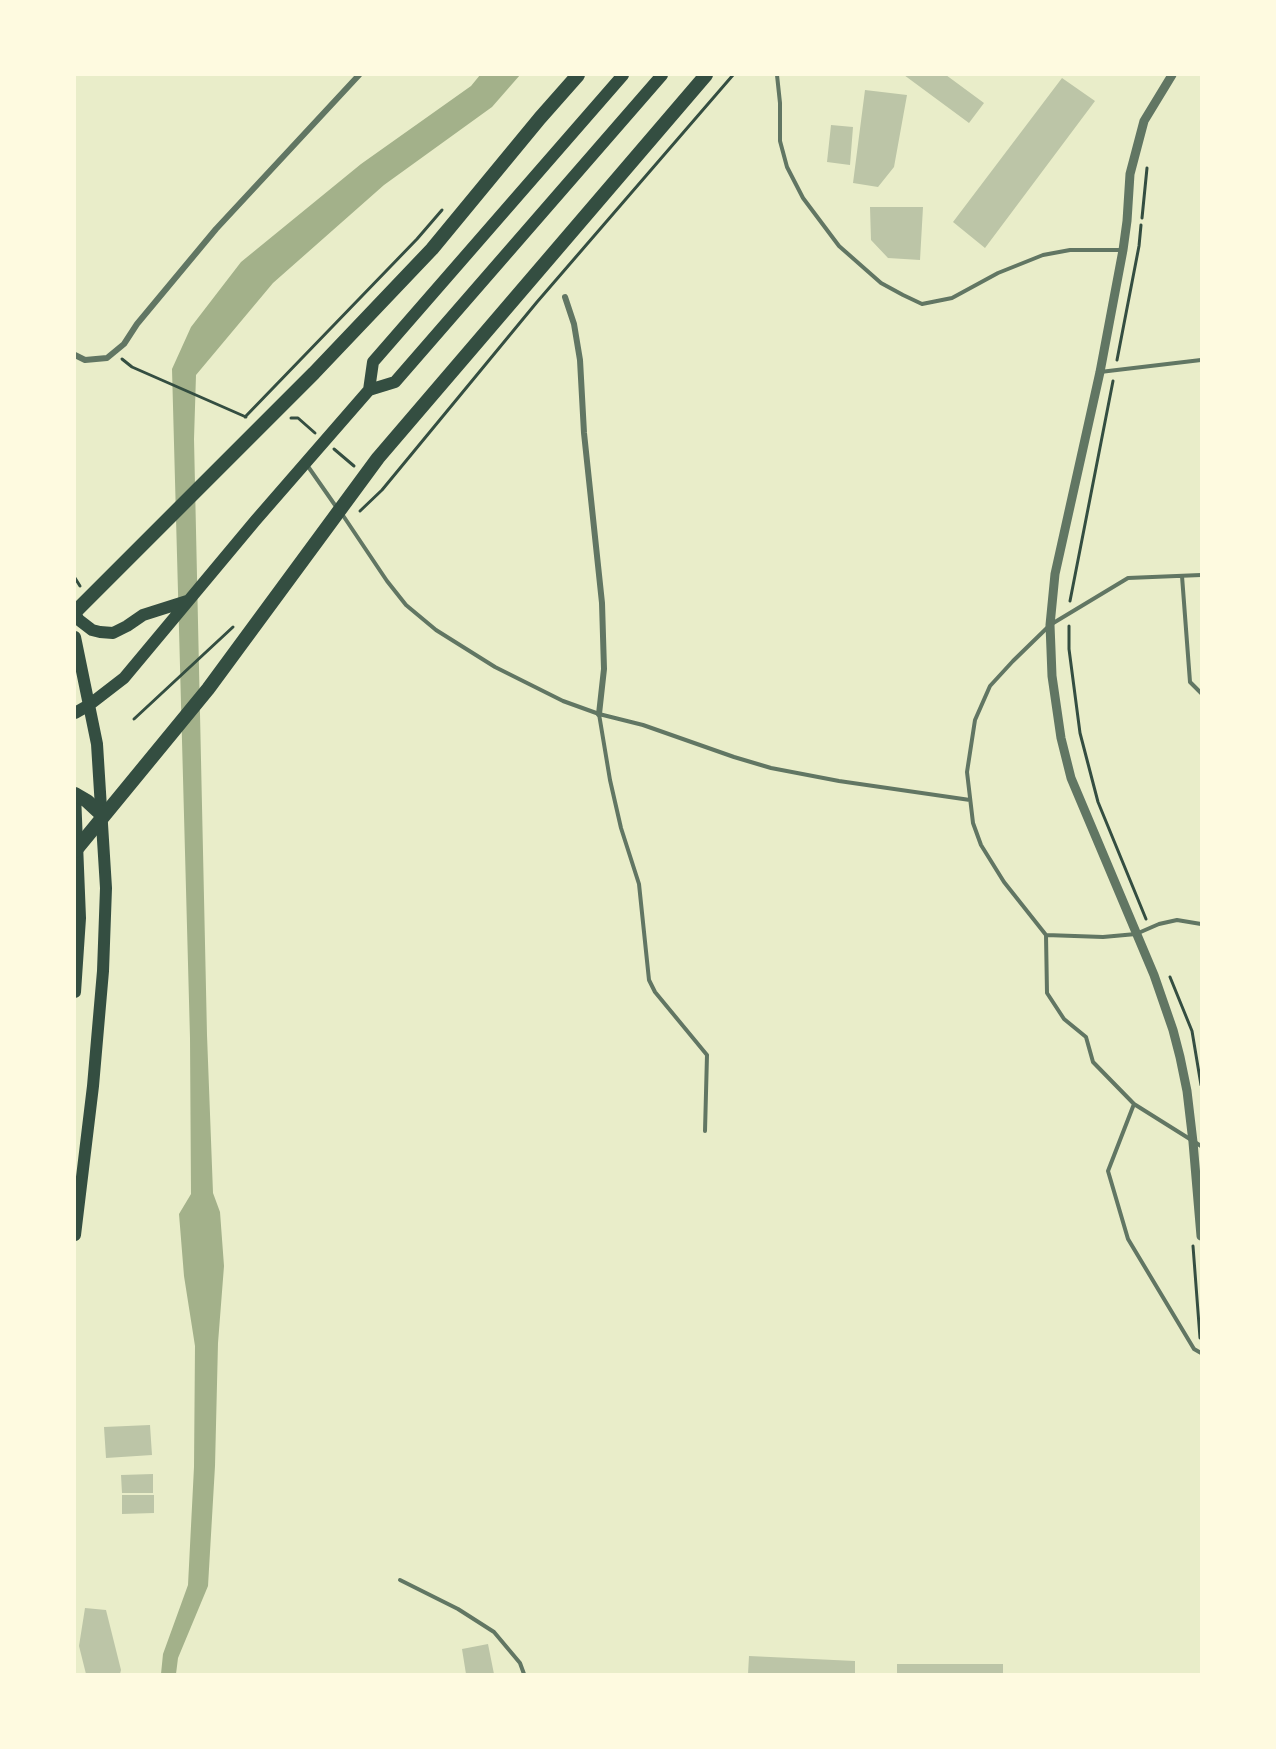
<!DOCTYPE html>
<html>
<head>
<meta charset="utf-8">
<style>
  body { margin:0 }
  #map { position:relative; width:1276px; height:1749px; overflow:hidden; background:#e9edc9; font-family:Karla,sans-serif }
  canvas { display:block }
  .frame { position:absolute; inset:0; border:76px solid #fefae0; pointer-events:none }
</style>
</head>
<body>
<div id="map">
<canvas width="1276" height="1749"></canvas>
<div class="frame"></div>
</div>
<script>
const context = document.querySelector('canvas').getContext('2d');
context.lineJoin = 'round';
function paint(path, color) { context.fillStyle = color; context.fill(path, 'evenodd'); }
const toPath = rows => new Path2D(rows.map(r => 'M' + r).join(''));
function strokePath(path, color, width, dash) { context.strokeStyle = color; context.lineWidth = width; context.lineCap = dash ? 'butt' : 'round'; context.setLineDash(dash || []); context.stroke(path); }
const water = toPath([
  [480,75,520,75,492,107,384,185,273,283,196,375,194,439,207,1035,213,1193,220,1212,224,1266,218,1343,215,1466,208,1586,178,1658,176,1674,161,1674,163,1654,188,1585,194,1467,195,1346,184,1276,179,1214,191,1194,190,1038,172,369,191,327,241,262,361,164,471,86]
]);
const building = toPath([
  [904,75,946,75,984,103,969,123],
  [1062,78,1095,101,985,248,953,222],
  [865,90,907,95,894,167,878,187,853,183],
  [831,125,853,127,850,165,827,162],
  [870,207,923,207,920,260,888,258,871,240],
  [150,1425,152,1455,106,1458,104,1427],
  [153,1474,153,1493,122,1493,121,1475],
  [122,1495,154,1495,154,1513,122,1514],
  [85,1608,106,1610,121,1670,120,1674,86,1674,79,1646],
  [488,1644,494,1674,466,1674,462,1649],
  [749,1656,855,1661,855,1674,748,1674],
  [897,1664,1003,1664,1003,1674,897,1674]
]);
const path = toPath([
  [1142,218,1147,168],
  [122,359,132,367,246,417],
  [1117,360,1139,246,1141,225],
  [245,417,417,239,442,210],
  [291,418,298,418,315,433],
  [334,449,354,466],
  [360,511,382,490,537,302,733,75],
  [75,578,80,586],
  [1070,601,1113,381],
  [1069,626,1069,649,1080,733,1098,802,1146,919],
  [134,719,233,627],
  [1170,977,1192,1031,1201,1085],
  [1193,1246,1200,1338]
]);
const service = toPath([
  [777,75,780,103,780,141,787,167,803,198,839,246,881,283,903,295,922,304,952,298,998,273,1043,255,1070,250,1122,250],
  [1100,372,1201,360],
  [307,465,337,508],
  [342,514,387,581,406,605,436,630,495,667,563,701,599,714,643,725,734,757,771,768,839,781,970,800],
  [1201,575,1128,578,1050,625,1013,661,990,686,975,720,967,772,973,823,981,845,1004,882,1046,935,1047,993,1064,1019,1086,1037,1093,1062,1134,1104,1108,1171,1128,1239,1194,1349,1201,1353],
  [1182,576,1190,682,1201,693],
  [599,714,610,780,621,828,639,884,649,980,655,992,707,1055,705,1131],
  [1046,935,1103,937,1136,934,1159,924,1177,920,1201,924],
  [1134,1104,1201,1146],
  [400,1580,458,1609,494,1632,520,1663,524,1674]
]);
const minor = toPath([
  [565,297,574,324,580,360,584,433,602,603,604,669,599,714],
  [75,355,85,360,107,358,124,344,137,324,216,229,359,75]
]);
const tertiary = toPath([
  [1172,75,1144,121,1130,174,1127,221,1123,250,1100,372,1055,574,1050,625,1051,650,1052,676,1061,738,1071,778,1154,975,1173,1030,1180,1057,1187,1091,1193,1142,1201,1236]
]);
const primary = toPath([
  [369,390,373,362,623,75],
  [75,614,79,620,92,630,100,632,113,633,127,626,143,615,187,601],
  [75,637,97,744,106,888,103,971,93,1086,75,1235],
  [75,713,89,705,124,678,255,521,369,390,395,382,662,75],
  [75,794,80,918,75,992]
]);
const motorway = toPath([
  [75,612,314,373,432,249,540,118,578,75],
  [75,794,87,801,101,814],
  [75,851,208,689,378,458,706,75]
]);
paint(water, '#a3b18a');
paint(building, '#bcc5a7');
strokePath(path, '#344e41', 3);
strokePath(service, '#617663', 4);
strokePath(minor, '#617663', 6);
strokePath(tertiary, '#617663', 9);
strokePath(primary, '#344e41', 12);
strokePath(motorway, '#344e41', 14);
</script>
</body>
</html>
